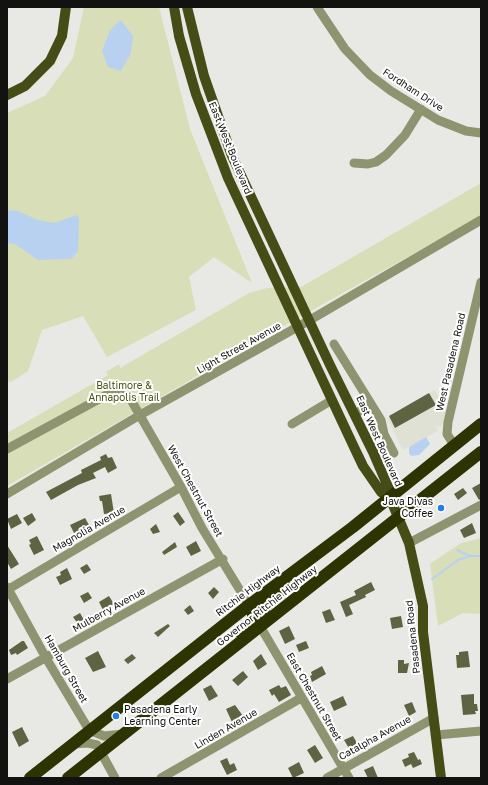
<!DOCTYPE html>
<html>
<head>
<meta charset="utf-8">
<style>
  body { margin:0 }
  #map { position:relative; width:488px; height:785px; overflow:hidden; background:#e8e9e4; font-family:"Golos Text",sans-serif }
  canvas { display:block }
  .frame { position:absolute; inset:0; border:8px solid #121211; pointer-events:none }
</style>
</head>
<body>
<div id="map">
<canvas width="488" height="785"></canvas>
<div class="frame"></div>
</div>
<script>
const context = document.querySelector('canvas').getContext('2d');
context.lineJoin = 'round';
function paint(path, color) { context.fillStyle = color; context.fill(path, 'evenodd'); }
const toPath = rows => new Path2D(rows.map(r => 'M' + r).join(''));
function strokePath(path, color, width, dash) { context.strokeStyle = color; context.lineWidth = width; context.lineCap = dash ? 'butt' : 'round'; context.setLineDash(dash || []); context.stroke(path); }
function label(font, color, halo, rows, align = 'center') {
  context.font = font + ' "Golos Text",sans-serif'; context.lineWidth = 4; context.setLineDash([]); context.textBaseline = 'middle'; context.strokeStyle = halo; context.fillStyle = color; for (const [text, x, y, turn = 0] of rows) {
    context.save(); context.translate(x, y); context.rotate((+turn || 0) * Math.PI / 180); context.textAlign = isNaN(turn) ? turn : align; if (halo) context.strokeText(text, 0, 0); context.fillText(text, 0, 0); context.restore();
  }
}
const built = toPath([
  [435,390,444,408,447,410,441,427,436,426,438,431,403,450,387,418]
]);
const green = toPath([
  [84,7,159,7,190,129,252,283,214,257,189,277,196,310,107,357,83,316,42,330,28,371,11,382,7,381,7,113,45,96,73,58],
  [481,183,481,216,282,327,7,486,7,433,108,375,106,372,119,364,120,368,249,293,267,288,301,287],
  [481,538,481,614,463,613,438,626,430,564,461,543]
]);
const water = toPath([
  [121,20,133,36,131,53,121,71,108,67,102,51,110,30],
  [7,210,18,211,38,220,54,223,77,215,79,218,78,251,71,259,38,260,15,244,7,243],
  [426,437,430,444,419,455,411,456,409,453,409,447]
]);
const stream = toPath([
  [457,550,470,556],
  [432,579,458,560,470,556,481,556]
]);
const building = toPath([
  [429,393,436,405,395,428,389,416],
  [106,454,108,458,112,457,117,468,108,473,105,467,93,473,96,478,78,485,51,500,46,492,82,473,81,470,101,460,100,457],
  [481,483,481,499,479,500,472,488],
  [463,488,467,493,458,500,454,494],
  [111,494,114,513,104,514,102,501,100,501,99,496],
  [178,512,185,522,180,526,173,516],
  [32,513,36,520,28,526,23,518],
  [17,514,22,523,11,529,7,519],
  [85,518,89,525,74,533,70,525],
  [472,523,476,533,464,538,460,530],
  [156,524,160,532,153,534,150,529],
  [37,536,44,550,34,555,29,545,31,544,29,540],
  [196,541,201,551,191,556,186,547],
  [175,542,177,547,164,555,162,552],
  [7,545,19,564,11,569,7,562],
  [87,564,91,570,84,574,80,568],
  [67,568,72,579,60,585,56,577,61,575,60,572],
  [371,582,375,590,365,595,366,597,349,605,353,614,346,617,340,602,356,595,354,591],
  [214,587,219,592,213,599,208,593],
  [88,592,92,598,84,603,80,596],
  [109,596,114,604,103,610,99,602],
  [190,605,194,611,188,615,184,610],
  [330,609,335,620,326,623,322,612],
  [80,613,84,620,78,624,73,617],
  [401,616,403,627,392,629,390,618],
  [168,624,170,626,158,637,154,633],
  [289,626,295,639,285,644,279,631],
  [22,641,24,641,28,648,17,655,16,653,11,655,9,650],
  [306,641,309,648,299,652,296,645],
  [98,651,106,667,93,672,85,658],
  [468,651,470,667,457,668,456,655,459,655,459,652],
  [132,654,136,658,128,664,124,660],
  [261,654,267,664,258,670,253,661],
  [398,660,404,660,404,664,409,663,407,673,398,673],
  [322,666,326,674,312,682,310,676,312,675,311,672],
  [243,671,248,677,238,686,232,680],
  [211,685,218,696,209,701,203,689],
  [279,685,281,688,286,686,291,695,279,702,274,694,272,696,269,690],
  [474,694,474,704,477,704,478,711,475,711,476,714,463,715,461,695],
  [343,696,347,705,334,711,330,702],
  [412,702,416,712,409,716,404,705],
  [235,705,243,716,232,722,226,709],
  [22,727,29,741,19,747,12,732],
  [353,736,358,745,350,750,344,740],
  [315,745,323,758,315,763,307,750],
  [414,752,418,760,420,759,422,764,413,768,411,764,405,767,402,760,409,757,408,754],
  [227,758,230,765,234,763,237,770,227,775,220,761],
  [299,762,304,773,293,778,288,768],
  [373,766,378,778,368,778,364,770]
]);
const minor = toPath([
  [317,7,345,49,370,75,391,91,438,120,466,131,481,133],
  [354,163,368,164,376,162,386,155,405,135,421,109],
  [334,344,381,420,384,434,394,453],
  [355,414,371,404],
  [292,424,332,400],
  [454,445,447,434,448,422,481,282],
  [7,449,123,386,181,487,202,528,249,605],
  [7,494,140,415,310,320,481,220],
  [409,543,481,505],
  [7,587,46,658,89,730,104,736,123,734],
  [7,590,181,487],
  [260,626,349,778],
  [7,679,223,559],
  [436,735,481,731],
  [73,744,88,743,97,745,115,778],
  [161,778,301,698],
  [327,778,434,718]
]);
const major = toPath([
  [174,7,179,36,196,94,228,178,353,445,363,466,381,492,390,498],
  [187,7,204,76,232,156,330,365,373,452,389,489,390,498,409,543,423,606,423,632,441,778],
  [7,95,25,86,50,61,62,36,66,7]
]);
const highway = toPath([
  [260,626,264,608,285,586],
  [241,633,252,624,253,620,253,614,249,605],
  [30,778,249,605,353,527,481,424],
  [68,778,481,452]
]);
const markers = [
  [441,508,4,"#247ee7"],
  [116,716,4,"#247ee7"]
];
const streetNames = [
  ["Fordham Drive",413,90,33],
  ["East West Boulevard",230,148,68],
  ["Light Street Avenue",239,348,-29],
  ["West Pasadena Road",451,362,-77],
  ["East West Boulevard",379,441,66],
  ["West Chestnut Street",195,491,61],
  ["Magnolia Avenue",89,529,-30],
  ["Ritchie Highway",248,591,-37],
  ["Governor Ritchie Highway",267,606,-38],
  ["Mulberry Avenue",109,610,-29],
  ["Pasadena Road",413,637,-96],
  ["Hamburg Street",66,669,60],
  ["East Chestnut Street",314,697,60],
  ["Linden Avenue",226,729,-30],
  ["Catalpha Avenue",375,738,-29]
];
const parkNames = [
  ["Baltimore &",124,386],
  ["Annapolis Trail",124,398]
];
const poiNames = [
  ["Java Divas",433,502],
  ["Coffee",433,514],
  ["Pasadena Early",124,710,"left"],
  ["Learning Center",124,722,"left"]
];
paint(built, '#dfe1d4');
paint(green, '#d8deb8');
paint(water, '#b9d1f1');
strokePath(stream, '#b9d1f1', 2);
paint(building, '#5e6341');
strokePath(minor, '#8e9370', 9);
strokePath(major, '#464c16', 10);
strokePath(highway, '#2e3302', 12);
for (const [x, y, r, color] of markers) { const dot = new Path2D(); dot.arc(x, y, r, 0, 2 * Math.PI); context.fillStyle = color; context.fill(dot); strokePath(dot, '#fff', 1.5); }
label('10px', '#121211', '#fff', streetNames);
label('10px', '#4b5215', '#fff', parkNames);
label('10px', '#121211', '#fff', poiNames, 'right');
</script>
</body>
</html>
